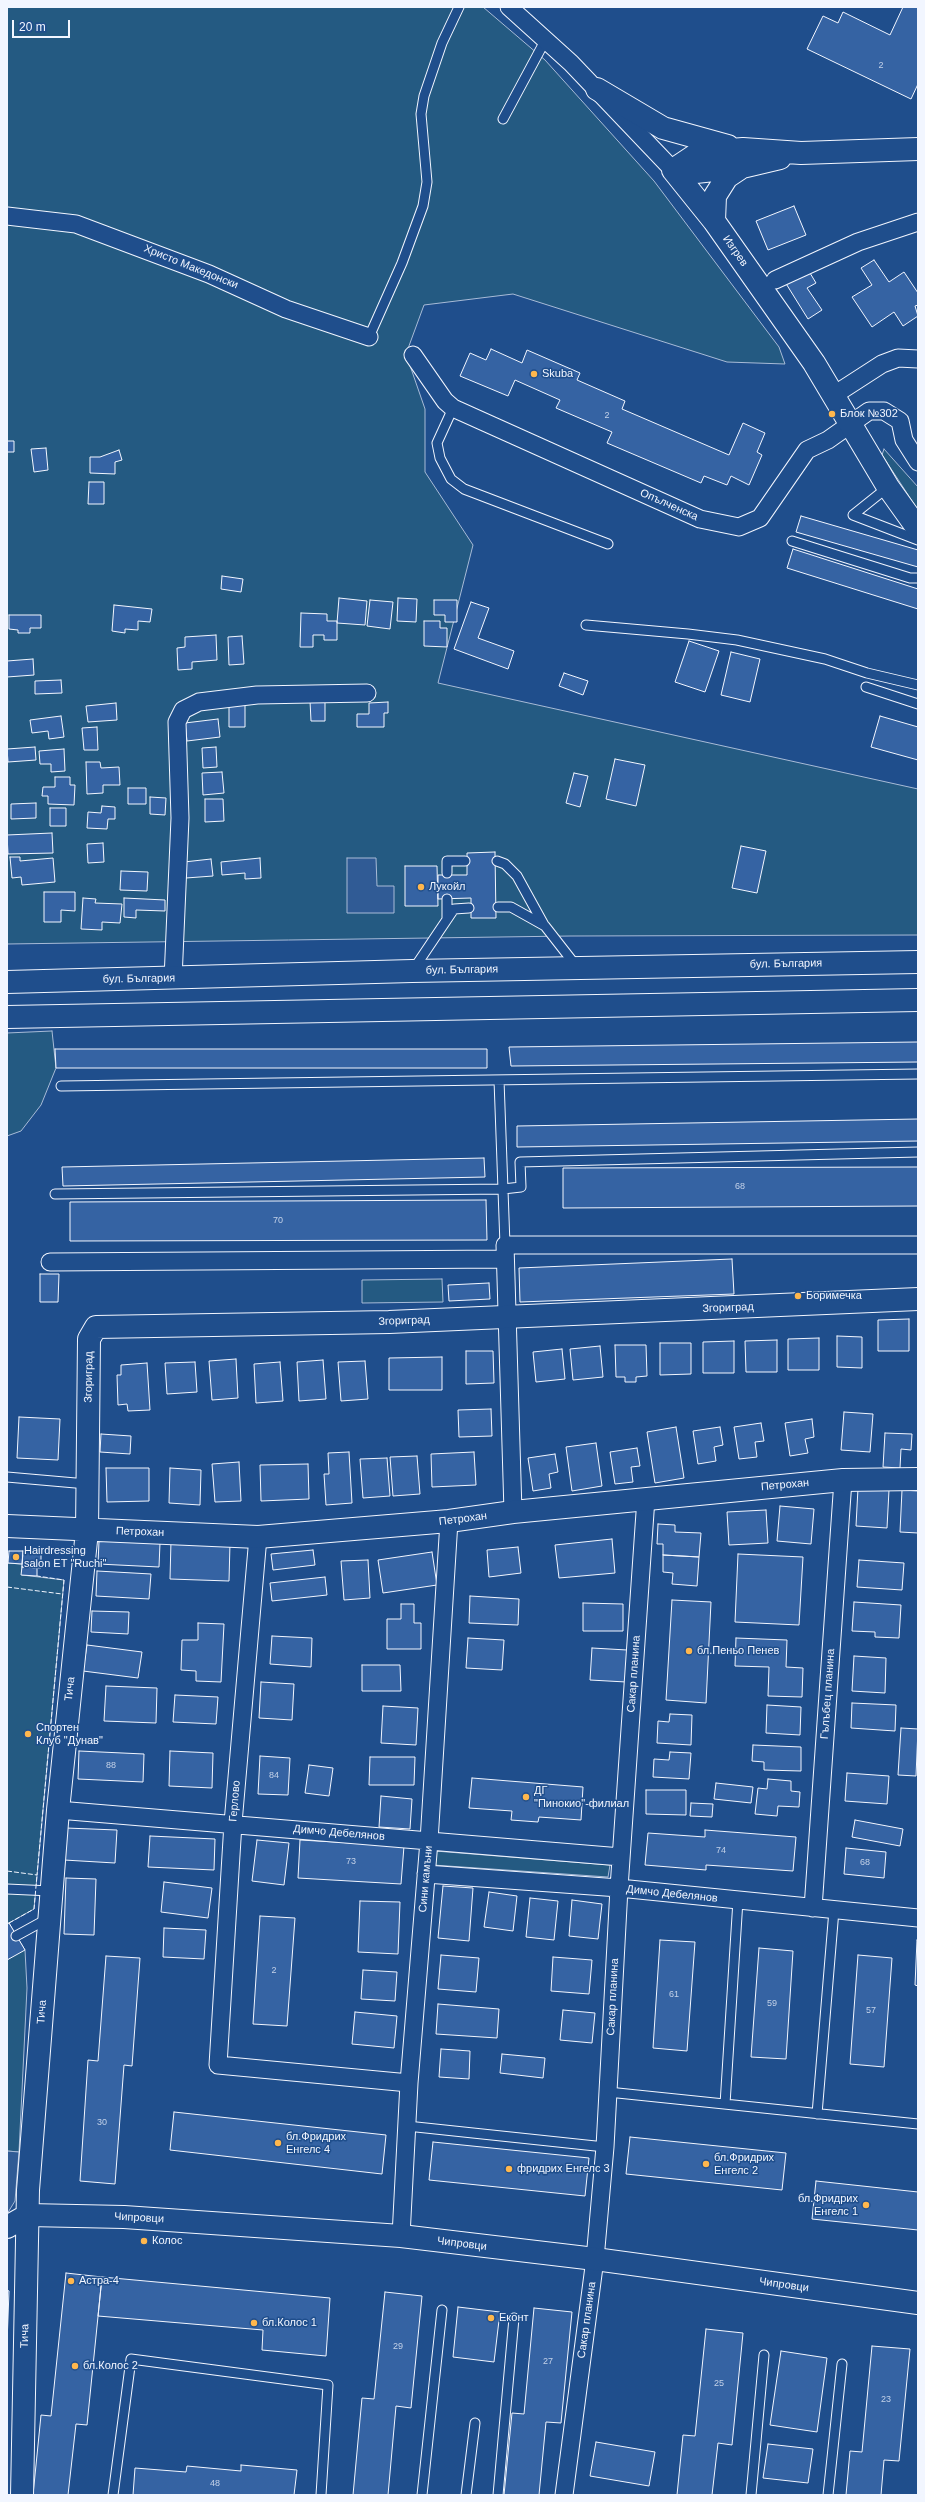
<!DOCTYPE html>
<html>
<head>
<meta charset="utf-8">
<style>
  body { margin:0 }
  #map { position:relative; width:925px; height:2502px; overflow:hidden; background:#1f4e8c; font-family:Helvetica,sans-serif }
  canvas { display:block }
  .frame { position:absolute; inset:0; border:8px solid #f2f6ff; pointer-events:none }
  .scale { position:absolute; left:12px; top:20px; width:58px; height:18px; box-sizing:border-box; border:2px solid #f2f6ff; border-top:0; padding-left:5px; font-size:12px; line-height:14px; white-space:nowrap; color:#f2f6ff; -webkit-text-stroke:3px #1f4e8c; paint-order:stroke }
</style>
</head>
<body>
<div id="map">
<canvas width="925" height="2502"></canvas>
<div class="frame"></div>
<div class="scale">20 m</div>
</div>
<script>
const context = document.querySelector('canvas').getContext('2d');
context.lineJoin = 'round';
function paint(path, color) { context.fillStyle = color; context.fill(path, 'evenodd'); }
const toPath = rows => new Path2D(rows.map(r => 'M' + r).join(''));
function strokePath(path, color, width, dash) { context.strokeStyle = color; context.lineWidth = width; context.lineCap = dash ? 'butt' : 'round'; context.setLineDash(dash || []); context.stroke(path); }
function label(font, color, halo, rows, align = 'center') {
  context.font = font + ' Helvetica,sans-serif'; context.lineWidth = 3; context.setLineDash([]); context.textBaseline = 'middle'; context.strokeStyle = halo; context.fillStyle = color; for (const [text, x, y, turn = 0] of rows) {
    context.save(); context.translate(x, y); context.rotate((+turn || 0) * Math.PI / 180); context.textAlign = isNaN(turn) ? turn : align; if (halo) context.strokeText(text, 0, 0); context.fillText(text, 0, 0); context.restore();
  }
}
const green = toPath([
  [7,7,483,7,545,60,654,181,779,347,785,364,727,362,513,294,424,305,406,354,425,409,425,472,473,545,438,683,918,789,918,935,570,936,7,944,7,7],
  [884,449,918,487,918,510,882,455,884,449],
  [52,1031,56,1068,41,1105,21,1131,7,1136,7,1033,52,1031],
  [442,1279,443,1302,362,1303,362,1280,442,1279],
  [7,1563,22,1564,22,1575,64,1580,34,1909,9,1923,25,1950,27,1988,19,2152,7,2151,7,1563],
  [435,1851,610,1865,608,1877,433,1865,435,1851]
]);
const parking = toPath([
  [347,858,376,858,377,886,394,886,394,913,347,913,347,858],
  [7,2151,19,2152,15,2201,7,2214,7,2151]
]);
const building = toPath([
  [903,7,918,7,918,84,911,99,807,49,823,16,838,23,843,12,890,35,903,7],
  [794,206,806,235,768,250,756,221,794,206],
  [874,260,889,282,904,272,918,293,918,305,915,306,918,316,903,326,894,312,872,327,852,297,872,285,861,268,874,260],
  [807,268,816,283,807,288,822,310,808,319,785,282,807,268],
  [491,349,522,363,527,350,580,373,577,380,625,401,622,409,729,455,743,423,765,433,757,452,762,455,749,485,731,476,727,485,704,476,701,483,607,443,612,432,556,408,560,400,515,380,508,396,460,376,470,353,486,360,491,349],
  [7,441,14,441,14,452,7,452,7,441],
  [46,448,48,470,34,472,31,449,46,448],
  [119,450,122,460,115,462,115,474,90,473,90,457,100,457,119,450],
  [89,482,104,482,104,504,88,504,89,482],
  [801,516,918,550,918,567,796,532,801,516],
  [793,549,918,589,918,609,787,568,793,549],
  [222,576,243,579,241,592,221,589,222,576],
  [339,598,367,601,365,625,337,623,339,598],
  [398,598,417,599,416,622,397,621,398,598],
  [370,600,393,602,390,629,367,626,370,600],
  [434,600,457,600,457,622,445,622,445,615,434,615,434,600],
  [471,602,489,608,478,638,514,651,508,669,454,649,471,602],
  [114,605,152,609,150,622,138,621,138,630,125,629,125,633,112,631,114,605],
  [301,613,327,614,327,621,337,621,337,640,324,640,324,635,313,635,313,647,300,647,301,613],
  [9,615,41,615,41,628,30,628,30,633,18,633,18,630,9,629,9,615],
  [424,621,440,621,440,628,447,628,447,647,424,646,424,621],
  [216,635,217,660,192,662,192,669,178,670,177,648,185,647,185,637,216,635],
  [242,636,244,664,229,665,228,637,242,636],
  [689,641,719,651,705,692,675,682,689,641],
  [731,652,760,659,750,702,721,695,731,652],
  [33,659,34,675,7,677,7,661,33,659],
  [564,673,588,681,583,695,559,686,564,673],
  [61,680,62,693,35,694,35,681,61,680],
  [325,700,325,721,311,721,310,701,325,700],
  [229,702,245,702,245,727,229,727,229,702],
  [388,702,388,713,384,713,384,727,357,727,357,714,369,714,369,703,388,702],
  [116,703,117,720,88,722,86,706,116,703],
  [61,716,64,737,49,739,48,731,32,733,30,720,61,716],
  [880,716,918,727,918,760,871,747,880,716],
  [218,719,220,737,187,741,185,723,218,719],
  [97,727,98,750,84,750,82,728,97,727],
  [35,747,36,760,8,762,7,749,35,747],
  [216,747,217,767,203,768,202,748,216,747],
  [64,749,65,771,51,772,51,764,40,764,39,751,64,749],
  [615,759,645,765,636,806,606,799,615,759],
  [86,762,100,762,101,768,119,767,120,785,103,785,103,793,87,794,86,762],
  [222,772,224,793,203,795,202,773,222,772],
  [574,773,588,776,580,807,566,803,574,773],
  [55,777,70,777,70,785,75,785,74,805,48,804,48,796,42,796,43,787,55,787,55,777],
  [128,788,146,788,146,804,128,804,128,788],
  [150,797,166,798,165,815,150,814,150,797],
  [205,799,223,799,224,821,205,822,205,799],
  [36,803,36,818,11,819,11,804,36,803],
  [102,806,115,807,115,819,108,819,107,829,87,828,88,812,101,813,102,806],
  [50,808,66,808,66,826,50,826,50,808],
  [52,833,53,853,8,854,7,835,52,833],
  [103,843,104,862,88,863,87,844,103,843],
  [741,846,766,851,757,893,732,888,741,846],
  [495,852,496,918,471,918,471,898,438,899,438,875,467,875,467,853,495,852],
  [10,857,20,857,20,861,53,858,55,882,22,885,21,877,12,878,10,857],
  [260,858,261,878,245,879,245,873,222,875,221,862,260,858],
  [211,859,213,876,186,878,184,862,211,859],
  [405,866,437,866,438,906,405,906,405,866],
  [121,871,148,872,147,891,120,890,121,871],
  [44,892,75,892,75,911,61,910,61,922,44,922,44,892],
  [83,898,96,899,95,903,122,904,120,923,102,922,102,930,81,929,83,898],
  [124,898,165,900,165,911,136,910,136,918,124,917,124,898],
  [918,1042,918,1062,511,1066,509,1047,918,1042],
  [55,1049,487,1049,487,1068,56,1068,55,1049],
  [918,1119,918,1141,517,1147,517,1126,918,1119],
  [484,1158,485,1177,63,1186,62,1167,484,1158],
  [918,1167,918,1206,563,1208,563,1168,918,1167],
  [486,1200,487,1240,70,1241,70,1202,486,1200],
  [732,1259,734,1294,520,1302,519,1268,732,1259],
  [40,1274,59,1274,58,1302,40,1302,40,1274],
  [489,1283,490,1299,449,1301,448,1285,489,1283],
  [909,1319,909,1351,878,1351,878,1320,909,1319],
  [837,1336,862,1337,862,1368,837,1367,837,1336],
  [819,1338,819,1370,788,1370,788,1339,819,1338],
  [777,1340,777,1372,746,1372,745,1341,777,1340],
  [734,1341,734,1373,703,1373,703,1342,734,1341],
  [660,1343,691,1343,691,1374,660,1375,660,1343],
  [615,1345,646,1345,647,1376,636,1377,636,1382,625,1382,625,1377,616,1377,615,1345],
  [600,1346,603,1377,573,1380,570,1349,600,1346],
  [562,1349,565,1379,536,1382,533,1352,562,1349],
  [466,1351,493,1351,494,1383,466,1384,466,1351],
  [442,1357,442,1390,389,1390,389,1358,442,1357],
  [236,1359,238,1398,212,1400,209,1361,236,1359],
  [323,1360,326,1399,299,1401,297,1362,323,1360],
  [365,1361,368,1399,341,1401,338,1362,365,1361],
  [195,1362,197,1392,167,1394,165,1363,195,1362],
  [280,1362,283,1401,256,1403,254,1364,280,1362],
  [147,1363,150,1410,128,1411,127,1404,118,1405,117,1375,121,1375,121,1365,147,1363],
  [491,1409,492,1436,459,1437,458,1410,491,1409],
  [844,1412,873,1414,870,1452,841,1450,844,1412],
  [19,1417,60,1419,58,1460,17,1458,19,1417],
  [812,1419,814,1437,805,1439,808,1453,790,1456,785,1423,812,1419],
  [761,1423,764,1441,755,1442,757,1457,739,1459,734,1427,761,1423],
  [676,1427,684,1478,655,1483,647,1432,676,1427],
  [720,1427,723,1445,714,1447,716,1461,698,1464,693,1431,720,1427],
  [885,1433,912,1434,911,1450,901,1449,900,1468,883,1467,885,1433],
  [101,1434,131,1436,130,1454,100,1452,101,1434],
  [596,1443,602,1486,572,1491,566,1447,596,1443],
  [637,1448,640,1466,631,1467,633,1482,615,1484,610,1452,637,1448],
  [349,1452,352,1503,326,1505,324,1474,329,1474,328,1453,349,1452],
  [474,1452,476,1485,432,1487,431,1454,474,1452],
  [555,1454,558,1472,549,1474,551,1488,533,1491,528,1458,555,1454],
  [417,1456,420,1494,393,1496,390,1457,417,1456],
  [387,1458,390,1496,363,1498,360,1459,387,1458],
  [239,1462,241,1501,215,1502,212,1464,239,1462],
  [308,1464,309,1499,261,1501,260,1465,308,1464],
  [106,1468,149,1468,149,1501,107,1502,106,1468],
  [170,1468,201,1470,200,1505,169,1503,170,1468],
  [858,1488,889,1490,887,1528,856,1526,858,1488],
  [902,1490,918,1491,918,1533,900,1532,902,1490],
  [780,1506,814,1509,811,1544,777,1541,780,1506],
  [766,1510,768,1543,729,1545,727,1512,766,1510],
  [658,1524,675,1525,675,1532,701,1533,699,1557,663,1555,663,1544,657,1544,658,1524],
  [612,1539,615,1573,559,1578,555,1545,612,1539],
  [99,1541,160,1543,159,1567,98,1564,99,1541],
  [171,1541,230,1543,229,1581,170,1579,171,1541],
  [518,1547,521,1573,489,1577,487,1550,518,1547],
  [313,1550,315,1565,273,1570,271,1554,313,1550],
  [9,1551,23,1551,22,1564,8,1563,9,1551],
  [23,1551,41,1552,41,1568,22,1567,23,1551],
  [432,1552,437,1585,383,1593,378,1560,432,1552],
  [738,1554,803,1557,799,1625,735,1622,738,1554],
  [663,1555,699,1557,697,1586,672,1584,673,1573,663,1572,663,1555],
  [368,1560,370,1598,344,1600,341,1561,368,1560],
  [859,1560,904,1563,902,1590,857,1587,859,1560],
  [22,1567,37,1568,37,1576,21,1575,22,1567],
  [97,1571,151,1574,149,1599,96,1596,97,1571],
  [325,1577,327,1595,272,1601,270,1583,325,1577],
  [470,1596,519,1599,518,1625,469,1623,470,1596],
  [672,1600,711,1602,706,1703,666,1700,672,1600],
  [854,1602,901,1605,899,1638,875,1637,875,1632,852,1631,854,1602],
  [583,1603,623,1604,623,1631,583,1631,583,1603],
  [401,1604,414,1604,414,1623,421,1623,421,1649,387,1649,387,1619,401,1619,401,1604],
  [92,1611,129,1612,128,1634,91,1632,92,1611],
  [198,1623,224,1624,221,1682,196,1681,196,1671,181,1670,182,1640,198,1640,198,1623],
  [272,1636,312,1638,311,1667,270,1664,272,1636],
  [468,1638,504,1640,502,1670,466,1668,468,1638],
  [736,1638,787,1640,786,1667,803,1668,802,1697,768,1696,769,1667,735,1666,736,1638],
  [87,1645,142,1652,138,1678,83,1671,87,1645],
  [592,1648,627,1650,626,1682,590,1680,592,1648],
  [854,1656,886,1658,885,1693,852,1691,854,1656],
  [362,1665,400,1665,401,1691,362,1691,362,1665],
  [261,1682,294,1684,292,1720,259,1718,261,1682],
  [106,1686,157,1688,156,1723,104,1721,106,1686],
  [175,1695,218,1697,216,1724,173,1722,175,1695],
  [852,1703,896,1705,895,1731,851,1728,852,1703],
  [767,1705,801,1707,800,1735,766,1733,767,1705],
  [383,1706,418,1708,416,1745,381,1743,383,1706],
  [670,1714,692,1715,691,1745,657,1743,658,1721,669,1722,670,1714],
  [901,1728,918,1729,916,1776,898,1775,901,1728],
  [753,1745,801,1747,801,1771,764,1770,764,1762,752,1761,753,1745],
  [79,1751,144,1754,143,1782,78,1779,79,1751],
  [170,1751,213,1753,212,1788,169,1786,170,1751],
  [670,1752,691,1753,689,1779,653,1777,654,1759,669,1760,670,1752],
  [260,1756,290,1758,288,1795,258,1794,260,1756],
  [370,1757,415,1757,414,1785,369,1785,370,1757],
  [309,1765,333,1768,329,1796,305,1793,309,1765],
  [847,1773,889,1776,887,1804,845,1801,847,1773],
  [472,1778,583,1787,581,1820,539,1817,538,1822,511,1820,512,1811,469,1808,472,1778],
  [768,1779,791,1781,791,1791,800,1792,799,1807,778,1806,777,1816,755,1814,758,1788,767,1789,768,1779],
  [716,1783,753,1787,751,1803,714,1799,716,1783],
  [646,1790,686,1790,686,1815,646,1814,646,1790],
  [381,1796,412,1799,410,1829,379,1827,381,1796],
  [691,1803,713,1804,712,1817,690,1816,691,1803],
  [855,1820,903,1829,900,1846,852,1837,855,1820],
  [66,1828,117,1830,115,1863,64,1860,66,1828],
  [705,1830,796,1837,793,1871,706,1865,706,1870,645,1865,648,1833,705,1837,705,1830],
  [150,1836,215,1839,214,1870,148,1867,150,1836],
  [257,1840,289,1843,284,1885,252,1881,257,1840],
  [300,1840,404,1846,401,1884,298,1878,300,1840],
  [846,1848,886,1852,884,1878,844,1874,846,1848],
  [66,1878,96,1879,94,1935,64,1934,66,1878],
  [164,1882,212,1888,208,1918,161,1912,164,1882],
  [443,1886,473,1888,469,1941,438,1938,443,1886],
  [489,1892,517,1896,513,1931,484,1927,489,1892],
  [530,1898,558,1901,554,1940,526,1937,530,1898],
  [572,1900,602,1904,598,1939,569,1936,572,1900],
  [360,1901,400,1902,398,1954,358,1952,360,1901],
  [260,1916,295,1918,287,2026,253,2024,260,1916],
  [9,1923,25,1950,7,1960,7,1924,9,1923],
  [164,1928,206,1930,204,1959,163,1957,164,1928],
  [660,1940,695,1942,687,2051,653,2048,660,1940],
  [917,1940,918,1940,918,1986,915,1985,917,1940],
  [759,1948,793,1951,786,2059,751,2057,759,1948],
  [441,1955,479,1958,476,1992,438,1989,441,1955],
  [858,1955,892,1958,884,2067,850,2064,858,1955],
  [106,1956,140,1958,132,2066,124,2065,115,2184,80,2181,88,2060,98,2061,106,1956],
  [553,1957,592,1960,589,1994,551,1991,553,1957],
  [363,1970,397,1972,395,2001,361,1999,363,1970],
  [438,2004,499,2009,497,2038,436,2034,438,2004],
  [563,2010,595,2013,592,2043,560,2040,563,2010],
  [355,2012,397,2016,394,2048,352,2044,355,2012],
  [441,2049,470,2051,469,2079,439,2077,441,2049],
  [502,2054,545,2058,543,2078,500,2073,502,2054],
  [174,2112,386,2135,382,2174,170,2150,174,2112],
  [630,2137,786,2153,782,2190,626,2174,630,2137],
  [433,2142,589,2158,585,2196,429,2180,433,2142],
  [816,2181,918,2192,918,2230,812,2219,816,2181],
  [66,2273,102,2277,87,2425,76,2424,68,2495,33,2495,41,2415,51,2416,66,2273],
  [102,2277,330,2298,326,2356,262,2350,263,2330,98,2316,102,2277],
  [7,2290,9,2291,7,2343,7,2290],
  [385,2292,422,2296,411,2408,396,2406,388,2495,353,2495,362,2398,374,2399,385,2292],
  [458,2307,500,2312,494,2362,453,2357,458,2307],
  [534,2308,572,2312,561,2423,546,2422,539,2495,504,2495,512,2413,524,2414,534,2308],
  [706,2329,743,2333,732,2445,718,2443,712,2495,677,2495,683,2435,695,2436,706,2329],
  [872,2346,910,2349,899,2461,884,2460,881,2495,846,2495,850,2451,862,2452,872,2346],
  [781,2351,827,2358,817,2432,770,2425,781,2351],
  [596,2442,655,2452,649,2486,590,2476,596,2442],
  [768,2444,813,2449,808,2483,763,2478,768,2444],
  [241,2465,297,2470,294,2495,133,2495,135,2468,186,2472,187,2466,241,2471,241,2465]
]);
const lane = toPath([
  [503,119,546,39],
  [369,337,402,263,423,206,427,182,421,114,424,96,442,43,459,7],
  [453,408,437,443,440,458,451,479,464,489,608,544],
  [888,487,853,515,918,540],
  [792,541,910,578,918,578],
  [586,625,688,634,737,640,825,659,867,673,918,685],
  [866,687,918,704],
  [497,861,505,864,517,876,544,925],
  [447,873,447,861,465,861],
  [447,899,447,918],
  [498,907,511,907,545,926,577,967],
  [413,970,454,909,469,908],
  [499,1080,505,1245],
  [61,1086,918,1074],
  [55,1194,503,1189,521,1187,520,1162,918,1152],
  [7,1477,87,1484],
  [7,1889,51,1891],
  [16,1936,47,1919],
  [608,2092,918,2124],
  [725,2104,738,1900],
  [817,2114,834,1910],
  [407,2126,605,2147],
  [113,2495,131,2359,328,2385,321,2495],
  [422,2495,442,2310],
  [466,2495,475,2423],
  [498,2495,514,2318],
  [751,2495,764,2355],
  [828,2495,842,2364]
]);
const street = toPath([
  [509,7,571,63,673,170],
  [7,216,76,224,209,274,286,309,369,337],
  [775,280,858,242,918,222],
  [413,355,445,401,453,408,700,519,739,527,760,518,807,450,828,440,869,411,884,411,900,421,904,440,918,462],
  [834,395,882,364,898,358,918,359],
  [173,979,180,818,177,722,183,710,199,702,257,695,367,693],
  [50,1262,505,1259],
  [513,1512,505,1245,918,1245],
  [258,1537,233,1823,218,2065,409,2083],
  [58,1810,621,1857],
  [426,1874,619,1888,918,1918],
  [813,1908,843,1480],
  [401,2236,409,2083,429,1841,449,1521],
  [564,2495,595,2259,605,2147,619,1888,646,1498]
]);
const secondary = toPath([
  [597,89,663,128,728,146],
  [918,149,801,153,743,149,717,151,694,156,673,170,714,221,814,363,888,487,918,529],
  [677,174,742,167],
  [714,221,715,196,727,177,742,167,780,158],
  [7,1526,258,1537,449,1521,513,1512,843,1480,918,1479],
  [7,2227,28,2215,124,2217,401,2236,595,2259,918,2303],
  [22,2495,28,2190,58,1810,87,1531,89,1339,96,1327,389,1322,918,1299]
]);
const highway = toPath([
  [7,982,412,971,918,962],
  [7,1017,918,1000]
]);
const fence = toPath([
  [7,1587,62,1594],
  [7,1871,37,1875,64,1580,37,1576],
  [9,1923,34,1909,37,1875]
]);
const markers = [
  [534,374,4,"#ffb74d"],
  [832,414,4,"#ffb74d"],
  [421,887,4,"#ffb74d"],
  [798,1296,4,"#ffb74d"],
  [16,1557,4,"#ffb74d"],
  [689,1651,4,"#ffb74d"],
  [28,1734,4,"#ffb74d"],
  [526,1797,4,"#ffb74d"],
  [278,2143,4,"#ffb74d"],
  [706,2164,4,"#ffb74d"],
  [509,2169,4,"#ffb74d"],
  [866,2205,4,"#ffb74d"],
  [144,2241,4,"#ffb74d"],
  [71,2281,4,"#ffb74d"],
  [491,2318,4,"#ffb74d"],
  [254,2323,4,"#ffb74d"],
  [75,2366,4,"#ffb74d"]
];
const numberNames = [
  ["2",881,66],
  ["2",607,416],
  ["68",740,1187],
  ["70",278,1221],
  ["88",111,1766],
  ["84",274,1776],
  ["74",721,1851],
  ["73",351,1862],
  ["68",865,1863],
  ["2",274,1971],
  ["61",674,1995],
  ["59",772,2004],
  ["57",871,2011],
  ["30",102,2123],
  ["29",398,2347],
  ["27",548,2362],
  ["25",719,2384],
  ["23",886,2400],
  ["48",215,2484]
];
const streetNames = [
  ["Изгрев",735,251,55],
  ["Христо Македонски",191,267,22],
  ["Опълченска",669,505,24],
  ["бул. България",786,964,-1],
  ["бул. България",462,970,-1],
  ["бул. България",139,979,-1],
  ["Згориград",728,1308,-2],
  ["Згориград",404,1321,-2],
  ["Згориград",89,1377,-89],
  ["Петрохан",785,1485,-5],
  ["Петрохан",463,1519,-7],
  ["Петрохан",140,1532,2],
  ["Сакар планина",634,1674,-86],
  ["Тича",70,1689,-84],
  ["Гълъбец планина",828,1694,-86],
  ["Герлово",235,1801,-85],
  ["Димчо Дебелянов",339,1833,5],
  ["Сини камъни",426,1879,-85],
  ["Димчо Дебелянов",672,1894,6],
  ["Сакар планина",613,1997,-87],
  ["Тича",42,2012,-86],
  ["Чипровци",139,2218,3],
  ["Чипровци",462,2244,7],
  ["Чипровци",784,2285,8],
  ["Сакар планина",587,2320,-82],
  ["Тича",25,2336,-89]
];
const poiNames = [
  ["Skuba",542,374],
  ["Блок №302",840,414],
  ["Лукойл",429,887],
  ["Боримечка",806,1296],
  ["Hairdressing",24,1551],
  ["salon ET \"Ruchi\"",24,1564],
  ["бл.Пеньо Пенев",697,1651],
  ["Спортен",36,1728],
  ["Клуб \"Дунав\"",36,1741],
  ["ДГ",534,1791],
  ["\"Пинокио\"-филиал",534,1804],
  ["бл.Фридрих",286,2137],
  ["Енгелс 4",286,2150],
  ["бл.Фридрих",714,2158],
  ["Енгелс 2",714,2171],
  ["фридрих Енгелс 3",517,2169],
  ["бл.Фридрих",858,2199,"right"],
  ["Енгелс 1",858,2212,"right"],
  ["Колос",152,2241],
  ["Астра-4",79,2281],
  ["Еконт",499,2318],
  ["бл.Колос 1",262,2323],
  ["бл.Колос 2",83,2366]
];
paint(green, '#245a82');
strokePath(green, '#a8bbd7', 1);
paint(parking, '#305b95');
strokePath(parking, '#a8bbd7', 1);
paint(building, '#3563a3');
strokePath(building, '#f2f6ff', 1);
strokePath(lane, '#f2f6ff', 11);
strokePath(street, '#f2f6ff', 19);
strokePath(secondary, '#f2f6ff', 24);
strokePath(highway, '#f2f6ff', 24);
strokePath(lane, '#1f4e8c', 9);
strokePath(street, '#1f4e8c', 17);
strokePath(secondary, '#1f4e8c', 22);
strokePath(highway, '#1f4e8c', 22);
strokePath(fence, '#f2f6ff', 1, [5, 2]);
for (const [x, y, r, color] of markers) { const dot = new Path2D(); dot.arc(x, y, r, 0, 2 * Math.PI); context.fillStyle = color; context.fill(dot); strokePath(dot, '#1f4e8c', 1.5); }
label('9px', '#c3d1e8', null, numberNames);
label('11px', '#f2f6ff', '#1f4e8c', streetNames);
label('11px', '#f2f6ff', '#1f4e8c', poiNames, 'left');
</script>
</body>
</html>
